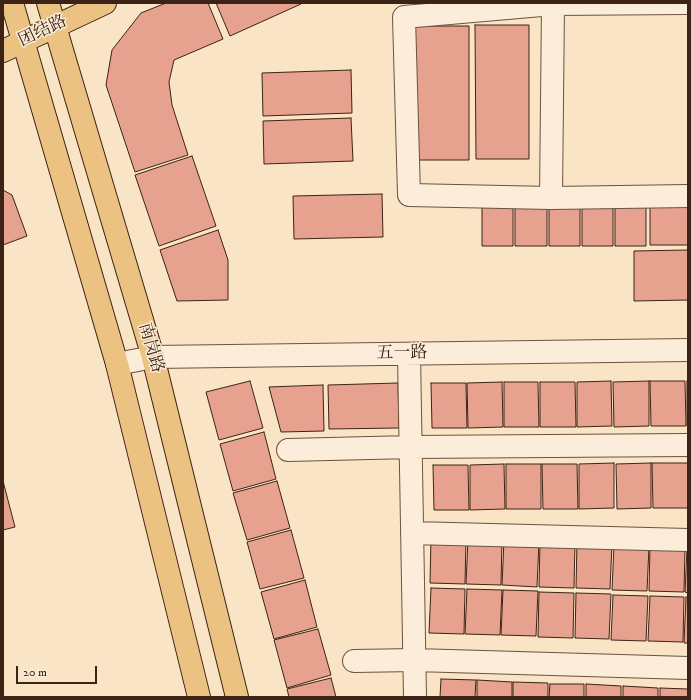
<!DOCTYPE html>
<html>
<head>
<meta charset="utf-8">
<style>
  body { margin:0 }
  #map { position:relative; width:691px; height:700px; overflow:hidden; background:#f9e4c5; font-family:"IM FELL DW Pica",serif }
  canvas { display:block }
  .frame { position:absolute; inset:0; border:4px solid #3c2315; pointer-events:none }
  .scale { position:absolute; left:16px; top:666px; width:81px; height:18px; box-sizing:border-box; border:2px solid #3c2315; border-top:0; padding-left:5px; font-size:12px; line-height:14px; white-space:nowrap; color:#3c2315; -webkit-text-stroke:3px #fbedd9; paint-order:stroke }
</style>
</head>
<body>
<div id="map">
<canvas width="691" height="700"></canvas>
<div class="frame"></div>
<div class="scale">20 m</div>
</div>
<script>
const context = document.querySelector('canvas').getContext('2d');
context.lineJoin = 'round';
function paint(path, color) { context.fillStyle = color; context.fill(path, 'evenodd'); }
const toPath = rows => new Path2D(rows.map(r => 'M' + r).join(''));
function strokePath(path, color, width, dash) { context.strokeStyle = color; context.lineWidth = width; context.lineCap = dash ? 'butt' : 'round'; context.setLineDash(dash || []); context.stroke(path); }
function label(font, color, halo, rows, align = 'center') {
  context.font = font + ' "IM FELL DW Pica","Noto Serif SC",serif'; context.lineWidth = 3; context.setLineDash([]); context.textBaseline = 'middle'; context.strokeStyle = halo; context.fillStyle = color; for (const [text, x, y, turn = 0] of rows) {
    context.save(); context.translate(x, y); context.rotate((+turn || 0) * Math.PI / 180); context.textAlign = isNaN(turn) ? turn : align; if (halo) context.strokeText(text, 0, 0); context.fillText(text, 0, 0); context.restore();
  }
}
const building = toPath([
  [166,3,208,3,223,39,174,60,169,82,172,105,188,155,135,172,106,85,112,50,141,13,166,3],
  [216,3,301,3,301,4,230,36,216,3],
  [475,25,529,25,529,159,476,159,475,25],
  [415,26,469,26,469,160,416,160,415,26],
  [351,70,352,113,263,116,262,73,351,70],
  [351,118,353,161,264,164,263,121,351,118],
  [192,156,216,226,159,246,135,175,192,156],
  [3,190,12,195,27,236,3,245,3,190],
  [382,194,383,237,294,239,293,196,382,194],
  [482,199,513,199,513,246,482,246,482,199],
  [515,199,547,199,547,246,515,246,515,199],
  [549,199,580,199,580,246,549,246,549,199],
  [582,199,613,199,613,246,582,246,582,199],
  [615,199,646,199,646,246,615,246,615,199],
  [650,201,688,201,688,245,650,245,650,201],
  [218,230,228,260,228,300,177,301,160,250,218,230],
  [688,250,688,300,634,301,634,251,688,250],
  [250,381,263,428,219,440,206,392,250,381],
  [611,381,612,426,577,427,577,382,611,381],
  [649,381,649,426,614,427,613,382,649,381],
  [650,381,685,381,686,426,651,426,650,381],
  [687,381,688,381,688,426,687,426,687,381],
  [502,382,503,427,468,428,467,383,502,382],
  [504,382,538,382,539,427,504,427,504,382],
  [540,382,575,382,576,427,540,427,540,382],
  [398,383,399,428,329,429,328,385,398,383],
  [431,383,466,383,467,428,432,428,431,383],
  [323,385,324,431,281,432,269,387,323,385],
  [264,432,276,479,233,491,220,444,264,432],
  [614,463,614,508,579,509,579,464,614,463],
  [651,463,651,508,617,509,616,464,651,463],
  [652,463,688,463,688,508,653,508,652,463],
  [504,464,505,509,470,510,470,465,504,464],
  [506,464,541,464,541,509,506,509,506,464],
  [542,464,577,464,578,509,543,509,542,464],
  [433,465,468,465,469,510,434,510,433,465],
  [3,481,15,527,3,530,3,481],
  [277,481,290,528,247,540,233,493,277,481],
  [291,530,304,578,260,589,247,542,291,530],
  [431,538,466,539,465,584,430,583,431,538],
  [468,539,502,540,501,585,466,584,468,539],
  [504,540,539,542,537,587,502,585,504,540],
  [540,542,575,543,574,588,539,587,540,542],
  [577,543,612,544,610,589,576,588,577,543],
  [614,545,649,546,647,591,612,590,614,545],
  [650,546,685,547,684,592,649,591,650,546],
  [687,548,688,548,688,593,685,592,687,548],
  [305,580,317,627,274,639,261,592,305,580],
  [431,588,465,589,464,634,429,633,431,588],
  [467,589,502,590,500,635,465,634,467,589],
  [503,590,538,591,536,636,501,635,503,590],
  [539,592,574,593,573,638,538,637,539,592],
  [576,593,611,594,609,639,575,638,576,593],
  [613,595,648,596,646,641,611,640,613,595],
  [650,596,684,597,683,642,648,641,650,596],
  [686,597,688,598,688,643,684,643,686,597],
  [318,629,331,675,287,688,274,640,318,629],
  [331,678,336,697,289,697,287,689,331,678],
  [441,679,476,680,475,697,440,697,441,679],
  [477,680,512,682,512,697,477,697,477,680],
  [513,682,548,683,548,697,513,697,513,682],
  [550,684,584,684,584,697,549,697,550,684],
  [586,684,621,686,621,697,586,697,586,684],
  [623,686,658,688,658,697,623,697,623,686],
  [660,688,688,689,688,697,660,697,660,688]
]);
const minor = toPath([
  [553,4,551,198,409,195,404,17,553,4,688,3],
  [551,198,688,196],
  [409,354,415,697],
  [117,364,153,357,688,350],
  [288,450,411,447,688,445],
  [412,533,688,540],
  [354,661,415,660,688,668]
]);
const major = toPath([
  [12,3,117,364,199,697],
  [48,3,153,357,237,697],
  [3,51,105,3]
]);
const streetNames = [
  ["团结路",43,32,-25],
  ["南岗路",150,348,74],
  ["五一路",402,354,-1]
];
paint(building, '#e7a18f');
strokePath(building, '#3c2315', 1);
strokePath(minor, '#6b5341', 24);
strokePath(major, '#3c2315', 24);
strokePath(minor, '#fbedd9', 22);
strokePath(major, '#ecc282', 22);
label('17px', '#3c2315', '#fbedd9', streetNames);
</script>
</body>
</html>
